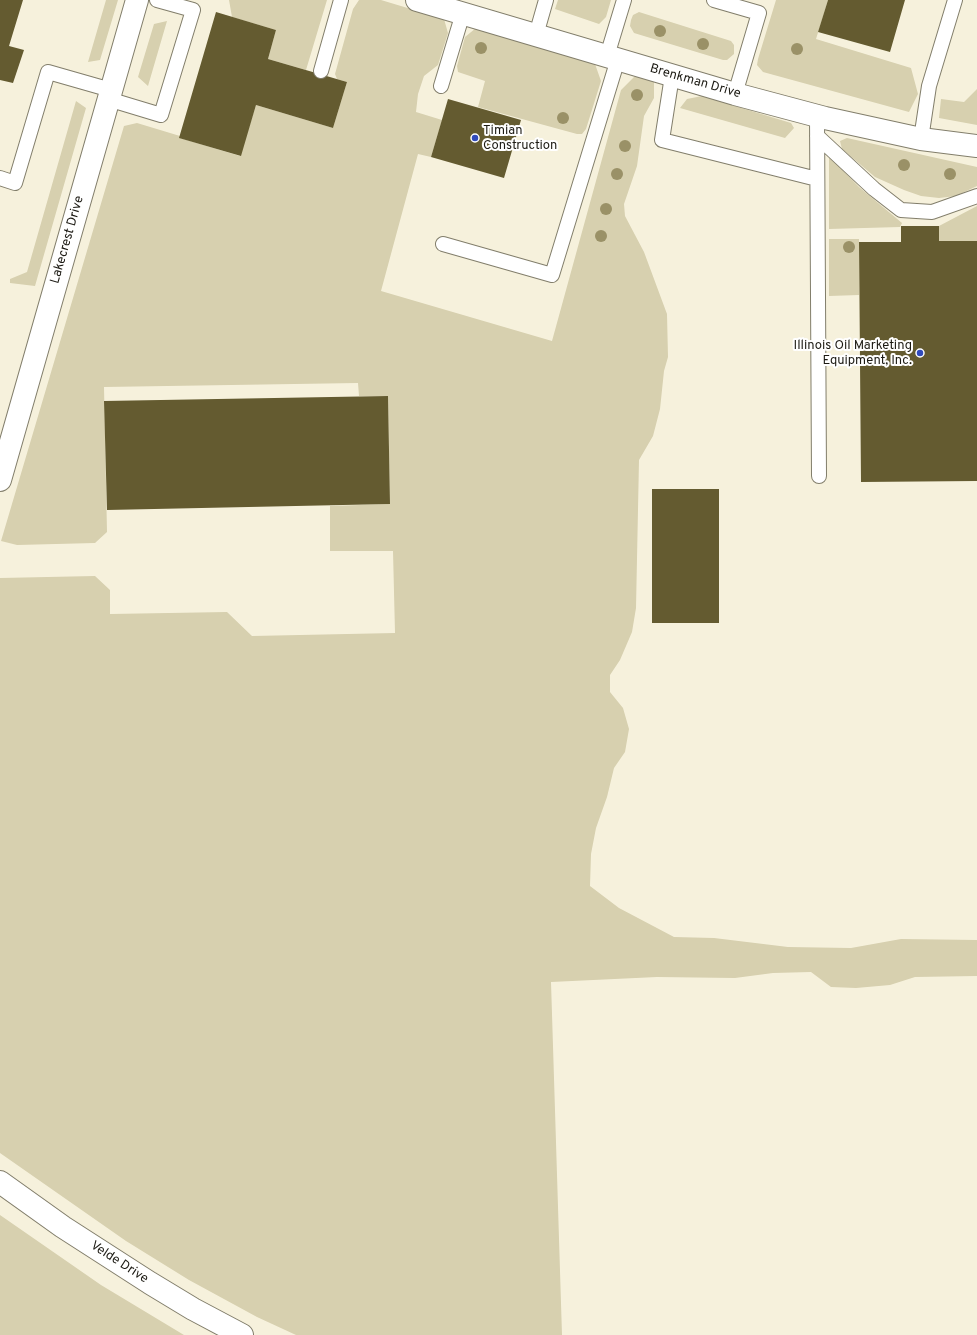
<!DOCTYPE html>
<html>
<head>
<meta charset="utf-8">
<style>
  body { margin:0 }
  canvas { display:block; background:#f6f1dc }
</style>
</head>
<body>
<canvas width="977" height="1335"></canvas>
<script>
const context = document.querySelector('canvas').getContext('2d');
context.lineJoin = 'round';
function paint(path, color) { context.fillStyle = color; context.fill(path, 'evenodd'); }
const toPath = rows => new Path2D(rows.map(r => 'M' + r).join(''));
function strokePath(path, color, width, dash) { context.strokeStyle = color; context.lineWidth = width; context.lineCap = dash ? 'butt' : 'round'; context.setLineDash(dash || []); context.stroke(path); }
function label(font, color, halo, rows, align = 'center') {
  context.font = font + ' Overpass,sans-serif'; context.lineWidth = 4; context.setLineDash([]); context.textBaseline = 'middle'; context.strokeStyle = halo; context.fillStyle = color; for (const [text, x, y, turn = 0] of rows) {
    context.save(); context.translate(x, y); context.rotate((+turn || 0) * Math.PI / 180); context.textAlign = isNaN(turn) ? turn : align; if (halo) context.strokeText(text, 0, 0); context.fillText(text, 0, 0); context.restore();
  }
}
const green = toPath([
  [106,0,118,0,100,60,88,62],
  [229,0,327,0,306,70,268,59,276,30,232,17],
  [359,0,381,0,444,19,448,33,438,65,424,76,418,94,416,112,442,120,431,157,418,154,381,291,552,341,621,90,634,77,643,76,654,79,654,98,644,116,637,166,624,204,625,216,644,252,667,314,668,357,664,371,660,409,653,436,639,460,636,608,632,632,620,660,610,675,610,692,623,708,629,729,625,752,614,768,607,797,596,828,591,854,590,886,619,908,674,937,714,938,788,947,851,948,901,939,977,940,977,976,915,977,890,985,856,988,831,987,811,972,773,973,735,978,657,977,551,982,562,1335,296,1335,257,1317,189,1280,126,1241,0,1153,0,578,95,576,110,590,110,614,227,612,252,636,395,633,393,551,330,551,330,506,390,504,388,396,359,396,358,383,104,387,107,532,95,543,17,545,1,541,124,126,137,123,180,136,180,138,240,156,256,105,333,128,347,82,337,79,335,74,353,9],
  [558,0,611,0,606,17,599,24,555,9],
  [776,0,828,0,816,39,911,68,918,94,909,112,763,72,757,65,758,59],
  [639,12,731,41,734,45,734,54,727,60,723,60,634,33,630,26,631,20,633,15],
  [167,21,148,86,138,77,154,24],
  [476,28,595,64,601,81,586,129,582,134,577,134,478,107,485,81,458,72,457,66,465,37],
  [977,89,977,125,939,118,941,99,964,102],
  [702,96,791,123,794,128,785,138,680,108,687,99],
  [76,101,86,108,35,286,10,283,10,279,27,272],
  [847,138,977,167,977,186,956,196,939,198,921,196,904,190,875,177,842,149,840,141],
  [829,156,859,187,902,223,900,227,829,229],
  [977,206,977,241,939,241,939,226],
  [829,239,859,239,859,295,829,296],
  [0,1215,101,1285,184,1335,0,1335]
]);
const building = toPath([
  [0,0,23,0,9,46,24,50,13,83,0,80],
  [828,0,905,0,890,52,818,32],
  [216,12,276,30,268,59,347,82,333,128,256,105,241,156,179,138],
  [448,99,521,120,504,178,431,157],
  [901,226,939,226,939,241,977,241,977,481,861,482,859,242,901,242],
  [388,396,390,504,107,510,104,401],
  [652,489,719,489,719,623,652,623]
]);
const service = toPath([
  [714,0,759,13,735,94],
  [536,35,546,0],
  [607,56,624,0],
  [321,71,341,0],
  [672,76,662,140,817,179],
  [441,86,463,13],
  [108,99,161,115,193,10,157,0],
  [817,116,819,476],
  [817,136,874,189,901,210,932,212,977,196],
  [921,139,929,86,955,0],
  [0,178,15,183,48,72,111,90],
  [443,244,552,275,618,59]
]);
const minor = toPath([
  [417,0,735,94,825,118,921,139,977,146],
  [0,480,137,0],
  [0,1182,63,1227,150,1283,193,1309,242,1335]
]);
const trees = [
  [660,31],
  [703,44],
  [481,48],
  [797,49],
  [637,95],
  [563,118],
  [625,146],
  [904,165],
  [617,174],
  [950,174],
  [606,209],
  [601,236],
  [849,247]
];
const markers = [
  [475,138,4,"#304abb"],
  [920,353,4,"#304abb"]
];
const streetNames = [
  ["Brenkman Drive",695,82,16],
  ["Lakecrest Drive",68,240,-74],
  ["Velde Drive",119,1263,33]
];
const poiNames = [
  ["Timian",483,131],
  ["Construction",483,146],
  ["Illinois Oil Marketing",912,346,"right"],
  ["Equipment, Inc.",912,361,"right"]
];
paint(green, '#d7d0af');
paint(building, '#645b30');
strokePath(service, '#827e6b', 16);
strokePath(minor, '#827e6b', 24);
strokePath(service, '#fff', 14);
strokePath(minor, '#fff', 22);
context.fillStyle = '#9a9167';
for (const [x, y] of trees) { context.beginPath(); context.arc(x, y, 6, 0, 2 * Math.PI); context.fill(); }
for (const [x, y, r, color] of markers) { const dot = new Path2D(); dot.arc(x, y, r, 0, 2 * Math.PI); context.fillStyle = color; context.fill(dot); strokePath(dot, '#fff', 1.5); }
label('13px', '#1c1a13', '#fff', streetNames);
label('13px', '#1c1a13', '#fff', poiNames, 'left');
</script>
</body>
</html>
